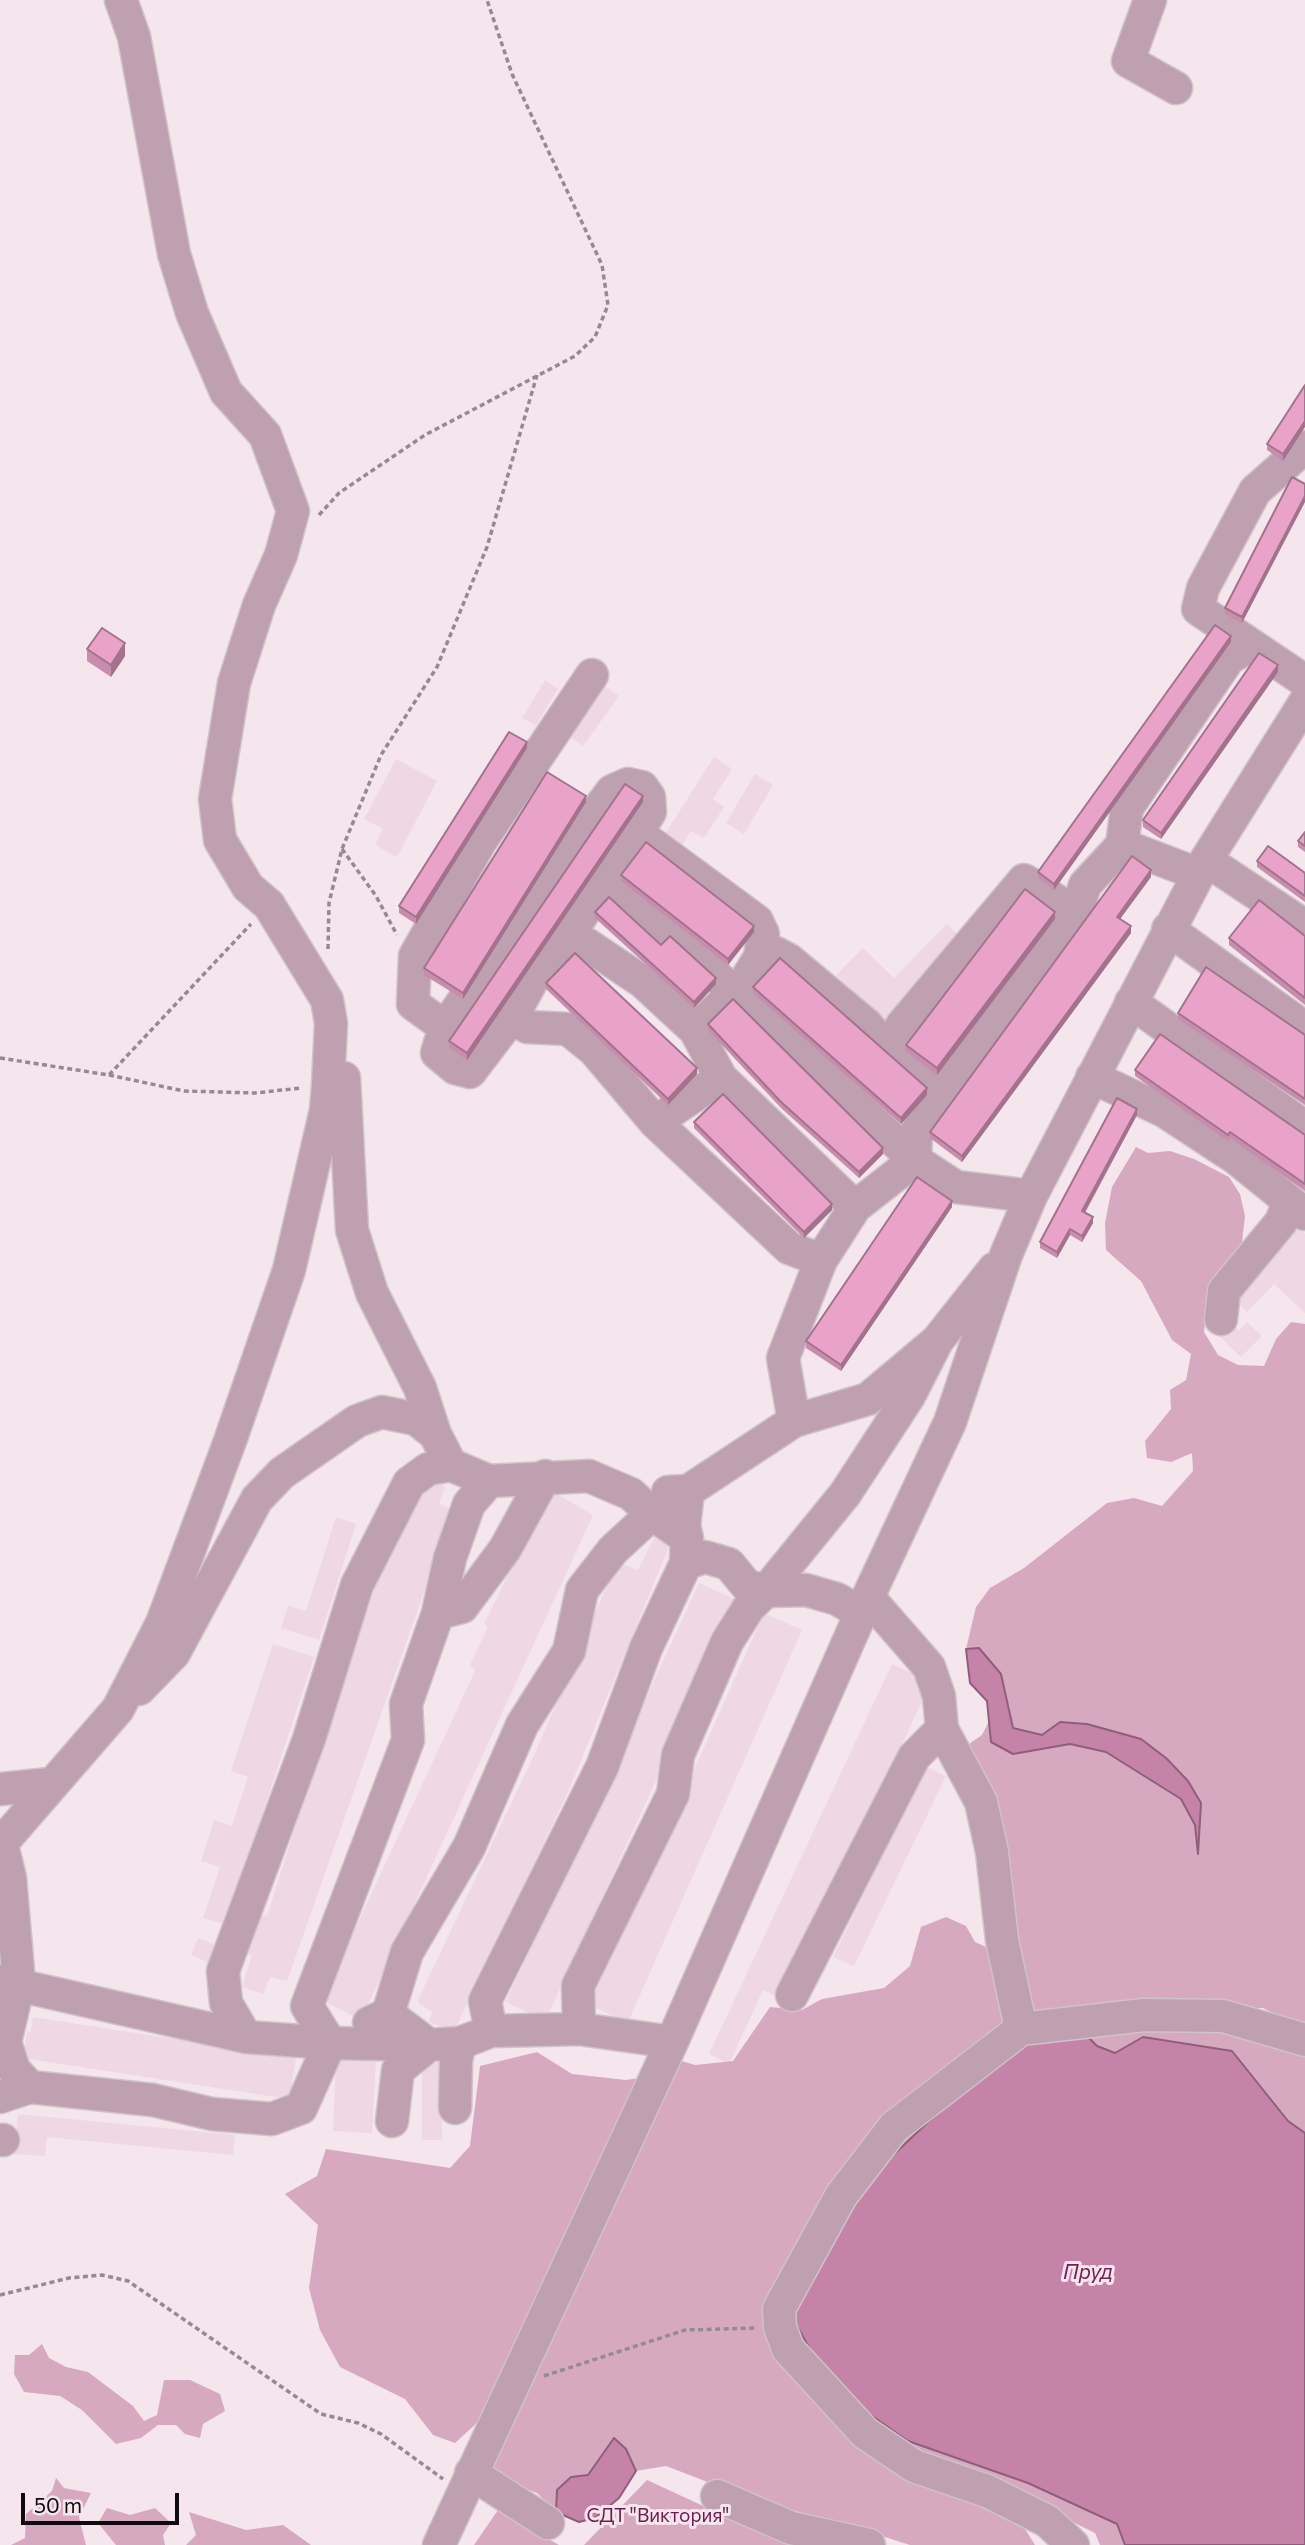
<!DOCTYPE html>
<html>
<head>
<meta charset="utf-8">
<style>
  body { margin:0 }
  #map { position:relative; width:1305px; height:2545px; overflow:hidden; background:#f5e5ed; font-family:Commissioner,sans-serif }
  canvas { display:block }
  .scale { position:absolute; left:21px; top:2493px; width:158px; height:32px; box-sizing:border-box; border:4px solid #0f0a0d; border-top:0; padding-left:9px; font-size:21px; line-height:24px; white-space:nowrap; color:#0f0a0d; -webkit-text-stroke:5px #f5e5ed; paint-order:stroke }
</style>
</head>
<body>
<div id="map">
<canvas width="1305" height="2545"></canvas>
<div class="scale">50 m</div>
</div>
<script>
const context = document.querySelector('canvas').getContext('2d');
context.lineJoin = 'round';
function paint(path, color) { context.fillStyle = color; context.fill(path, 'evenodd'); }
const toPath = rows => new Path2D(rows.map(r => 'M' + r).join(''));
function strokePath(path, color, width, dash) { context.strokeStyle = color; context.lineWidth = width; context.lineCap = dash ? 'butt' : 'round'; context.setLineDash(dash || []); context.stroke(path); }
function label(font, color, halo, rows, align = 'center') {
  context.font = font + ' Commissioner,sans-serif'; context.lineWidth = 6; context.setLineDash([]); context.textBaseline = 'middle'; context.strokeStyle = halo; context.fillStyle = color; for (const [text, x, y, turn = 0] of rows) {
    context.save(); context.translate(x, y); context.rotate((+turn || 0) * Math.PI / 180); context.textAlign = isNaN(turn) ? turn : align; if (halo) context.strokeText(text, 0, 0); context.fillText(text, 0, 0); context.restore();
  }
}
const built = toPath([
  [545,680,558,689,536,725,522,718],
  [604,686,619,696,583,746,568,736],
  [714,757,732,769,713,799,724,807,704,838,691,831,679,850,662,839],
  [396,759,437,781,397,857,375,845,383,829,364,819],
  [755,774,773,785,744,834,726,823],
  [947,924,963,940,884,1020,836,975,863,948,894,978],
  [1298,1227,1305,1234,1305,1313,1274,1284,1247,1312,1231,1297],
  [1247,1322,1262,1336,1241,1357,1219,1336,1231,1324,1239,1331],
  [424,1476,445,1487,439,1504,453,1510,287,1981,270,1977,263,1994,242,1987,252,1955,248,1954,261,1915,267,1916,337,1696,375,1589],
  [550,1490,593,1515,361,2020,322,2000,475,1671,470,1665,488,1627,484,1624],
  [336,1517,356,1524,319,1640,281,1628,288,1606,306,1611],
  [654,1538,670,1544,568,1792,454,2031,429,2022,432,2012,417,2002,535,1753,617,1562,638,1570],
  [699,1583,739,1601,545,2021,506,2002],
  [764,1613,802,1630,628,2022,589,2005],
  [273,1644,314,1657,226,1925,203,1918,220,1867,201,1861,214,1820,232,1826,248,1777,231,1771],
  [892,1664,922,1678,917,1689,926,1693,782,1999,763,1990,729,2064,709,2054],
  [926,1767,946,1776,854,1966,833,1957],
  [198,1938,218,1946,210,1963,191,1955],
  [33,2017,296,2058,289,2099,23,2058,27,2032,31,2032],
  [336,2058,376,2060,372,2133,333,2131],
  [422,2063,442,2063,442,2140,422,2140],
  [18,2114,235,2135,233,2155,47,2137,45,2156,14,2154]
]);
const green = toPath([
  [1136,1147,1148,1153,1170,1151,1194,1159,1229,1177,1240,1194,1245,1216,1242,1242,1211,1291,1206,1311,1204,1332,1218,1355,1238,1365,1264,1366,1276,1339,1291,1322,1305,1324,1305,2030,1263,2008,1030,2015,990,1802,969,1744,982,1735,989,1721,991,1742,1070,1744,1106,1751,1181,1799,1195,1825,1198,1851,1201,1803,1188,1780,1166,1758,1113,1732,1087,1724,1042,1735,1013,1728,1009,1705,979,1648,966,1649,976,1607,990,1588,1024,1568,1107,1503,1134,1498,1162,1506,1193,1471,1192,1453,1171,1462,1147,1458,1145,1441,1171,1409,1170,1390,1186,1380,1191,1354,1172,1340,1141,1281,1106,1250,1105,1223,1112,1187],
  [946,1917,966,1926,975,1942,995,1951,1039,2037,828,2382,824,2398,1020,2521,1035,2545,910,2545,828,2519,762,2503,666,2466,636,2471,626,2449,614,2438,588,2475,571,2477,556,2512,537,2493,490,2475,490,2457,675,2059,695,2065,733,2061,770,2007,802,2010,822,1999,884,1988,910,1966,921,1927],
  [1196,2026,1305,2048,1305,2133,1288,2121,1231,2051,1143,2037,1115,2053,1097,2046,1083,2033],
  [537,2052,572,2074,626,2080,645,2077,501,2383,478,2422,455,2443,433,2435,405,2399,340,2367,320,2330,309,2288,318,2225,285,2194,317,2176,326,2149,450,2168,470,2146,480,2066],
  [42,2344,49,2358,66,2367,88,2372,133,2406,144,2421,157,2415,164,2380,190,2380,220,2394,225,2411,203,2424,200,2438,185,2434,176,2425,158,2425,141,2438,116,2444,82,2410,60,2396,24,2392,14,2374,15,2355,29,2355],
  [849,2400,1117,2524,1125,2545,1100,2545,1095,2533,1010,2491,922,2458],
  [56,2478,64,2488,91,2493,79,2517,86,2545,0,2545,11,2545,25,2538,26,2514,52,2491],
  [647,2480,753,2529,808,2545,584,2545],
  [107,2508,130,2515,155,2508,171,2523,163,2535,165,2545,116,2545,98,2523],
  [498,2510,559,2545,474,2545],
  [189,2512,246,2530,283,2525,311,2545,186,2545,196,2535]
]);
const water = toPath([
  [979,1648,1001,1674,1013,1728,1042,1735,1060,1722,1087,1724,1141,1739,1166,1758,1188,1781,1201,1803,1198,1854,1195,1825,1181,1799,1106,1752,1070,1744,1013,1754,991,1742,987,1701,970,1683,966,1649,979,1648],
  [1083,2032,1097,2046,1115,2053,1143,2037,1232,2051,1288,2121,1305,2133,1305,2545,1125,2545,1117,2524,1028,2483,908,2441,849,2400,828,2382,796,2324,792,2301,852,2194,927,2123,986,2073,1039,2037,1083,2032],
  [614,2438,626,2449,636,2471,619,2498,595,2518,579,2522,556,2512,557,2490,571,2477,588,2475,614,2438]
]);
const path = toPath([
  [319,515,339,493,425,435,575,356,595,337,608,305,602,265,512,74,487,0],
  [342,849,376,896,397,935],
  [328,949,329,903,342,849,381,755,437,667,487,547,537,375],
  [0,1058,109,1075,251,924],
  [109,1075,184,1091,255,1093,301,1088],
  [0,2295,69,2278,102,2275,128,2281,321,2414,358,2423,381,2434,443,2479],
  [544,2376,685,2330,757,2328]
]);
const minor = toPath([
  [1150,0,1128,61,1176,88],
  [1305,447,1255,491,1203,588,1198,609,1305,681],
  [628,784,642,787,649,797,650,812,570,933,535,975,512,1017,470,1072,455,1068,437,1053,445,1027,595,814,612,791,628,784],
  [1122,845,1198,874],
  [1206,860,1305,926],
  [604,882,674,937,915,1160,956,1187,1031,1196],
  [1168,929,1305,1028],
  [570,933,643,982,695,1030,744,983,760,957,763,934,757,921,636,832],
  [760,957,776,953,789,960,867,1025,888,1050],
  [1131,1002,1305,1127],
  [512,1017,527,1027,568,1029,594,1050,655,1122,789,1248,821,1260],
  [445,1027,413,1004,415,956,480,842,592,675],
  [695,1030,721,1078,855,1207],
  [1092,1077,1164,1111,1237,1159,1305,1214],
  [344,1078,352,1230,372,1293,420,1388,435,1434],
  [938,1094,888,1050,902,1025,1024,880,1076,913,1085,885,1122,845,1127,808,1229,658,1250,646],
  [655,1122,721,1078],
  [1221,1319,1224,1291,1281,1222,1289,1202],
  [794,1421,783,1358,821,1260,855,1207,915,1160,916,1133,938,1094,1076,913],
  [668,1492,688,1491,794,1421,868,1399,937,1341,994,1269],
  [868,1597,929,1667,939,1696,942,1729,981,1802,992,1852,1002,1940,1021,2029],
  [438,1613,450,1558,469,1504,489,1481],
  [139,1689,174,1653,257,1499,282,1473,357,1421,382,1412,416,1419,435,1434,451,1465],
  [0,1789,50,1784],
  [0,1837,10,1878,19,1983,5,2042,14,2070,30,2087],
  [0,1845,118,1709,162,1623,230,1441,289,1270,326,1110,328,1086,331,1023,327,1000,269,905,248,887,220,840,215,799,234,683,259,605,281,555,293,511,265,435,226,392,192,313,174,254,134,37,121,0],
  [0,1981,246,2037,330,2043,301,2108,272,2119,212,2114,153,2100,30,2087,0,2097],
  [792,1995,914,1757,942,1729],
  [388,2014,429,2045,330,2043,307,2006,408,1740,406,1704,438,1613,462,1607,505,1549,545,1476],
  [369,2023,388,2014,407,1952,469,1847,522,1725,569,1651,582,1590,613,1550,652,1514,688,1491,684,1526,687,1538],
  [579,2029,578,1986,673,1794,678,1755,727,1642,749,1607,766,1591,845,1494,909,1396,937,1341],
  [491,2031,485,2001,602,1767,646,1648,686,1563],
  [246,2037,226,2003,223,1971,309,1739,357,1585,409,1483,428,1469,451,1465,489,1481,589,1476,631,1494,652,1514,687,1538,686,1563,705,1557,729,1564,747,1586,766,1591,806,1590,837,1599,861,1613],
  [455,2108,456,2060,460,2043],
  [392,2121,398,2070,429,2045,460,2043,491,2031,579,2029,672,2042],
  [0,2140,3,2140],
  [471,2473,548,2523],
  [717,2496,791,2528,869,2545],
  [439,2545,672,2042,868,1597,950,1422,1006,1255,1031,1196,1206,860,1305,702],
  [1073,2545,1047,2521,987,2491,914,2466,865,2433,788,2349,780,2327,779,2309,841,2196,894,2127,1021,2029,1144,2015,1223,2016,1305,2040]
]);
const wall = toPath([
  [1305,385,1283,461,1267,450,1267,444],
  [1292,477,1242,623,1225,614,1225,608],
  [1231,642,1054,890,1038,878,1038,872],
  [87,649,125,656,111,677,87,661],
  [1278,672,1161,839,1143,827,1143,820],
  [527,748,416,924,399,913,399,906],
  [586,802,463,999,424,975,424,968],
  [643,802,467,1060,449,1047,449,1041],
  [1305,832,1305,852,1298,847,1298,841],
  [1257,861,1305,873,1305,902,1257,867],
  [621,875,754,932,728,965,621,881],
  [1151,877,1120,919,1131,933,962,1162,930,1138,930,1132],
  [595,912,661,945,716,984,694,1008,595,918],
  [1055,919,937,1075,906,1051,906,1045],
  [1305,936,1305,1005,1229,945,1229,938],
  [546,983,697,1074,668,1105,546,989],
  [753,987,927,1095,901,1124,753,993],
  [1178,1013,1305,1035,1305,1105,1178,1019],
  [708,1024,883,1154,859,1178,781,1108,708,1030],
  [1135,1070,1305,1135,1305,1191,1230,1138,1228,1141,1135,1076],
  [1137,1115,1085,1213,1093,1223,1082,1242,1070,1235,1057,1258,1040,1248,1040,1242],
  [694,1122,832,1210,804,1238,694,1128],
  [952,1207,841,1371,806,1348,806,1341]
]);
const shadedWall = toPath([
  [1305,421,1305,427,1283,461,1283,454],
  [1305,496,1305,502,1242,623,1242,617],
  [1231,636,1231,642,1054,890,1054,884],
  [125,643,125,656,111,677,111,665],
  [1278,665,1278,672,1161,839,1161,833],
  [527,742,527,748,416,924,416,917],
  [586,796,586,802,463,999,463,993],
  [643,796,643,802,467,1060,467,1053],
  [1151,870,1151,877,1117,923,1117,917],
  [1055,912,1055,919,937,1075,937,1068],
  [754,926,754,932,728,965,728,959],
  [1131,926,1131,933,962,1162,962,1156],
  [716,978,716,984,694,1008,694,1002],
  [697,1068,697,1074,668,1105,668,1099],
  [927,1088,927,1095,901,1124,901,1118],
  [1137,1109,1137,1115,1082,1217,1082,1211],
  [883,1148,883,1154,859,1178,859,1172],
  [952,1201,952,1207,841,1371,841,1365],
  [832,1204,832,1210,804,1238,804,1232],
  [1093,1217,1093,1223,1082,1242,1082,1236],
  [1070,1229,1070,1235,1057,1258,1057,1252]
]);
const building = toPath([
  [1305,385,1305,421,1283,454,1267,444,1305,385],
  [1292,477,1305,484,1305,496,1242,617,1225,608,1292,477],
  [1215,625,1231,636,1054,884,1038,872,1215,625],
  [102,628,125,643,111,665,87,649,102,628],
  [1259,653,1278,665,1161,833,1143,820,1259,653],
  [509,732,527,742,416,917,399,906,509,732],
  [547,772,586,796,463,993,424,968,547,772],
  [625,784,643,796,467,1053,449,1041,625,784],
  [1305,832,1305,846,1298,841,1305,832],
  [646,842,754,926,728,959,621,875,646,842],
  [1268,846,1305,873,1305,896,1257,861,1268,846],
  [1132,856,1151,870,1117,917,1131,926,962,1156,930,1132,1132,856],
  [1025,889,1055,912,937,1068,906,1045,1025,889],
  [609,897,661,945,670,936,716,978,694,1002,595,912,609,897],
  [1259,900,1305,936,1305,998,1229,938,1259,900],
  [575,953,697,1068,668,1099,546,983,575,953],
  [780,958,927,1088,901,1118,753,987,780,958],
  [1206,967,1305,1035,1305,1099,1178,1013,1206,967],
  [733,999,883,1148,859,1172,781,1102,708,1024,733,999],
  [1160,1034,1305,1135,1305,1184,1230,1132,1228,1135,1135,1070,1160,1034],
  [723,1094,832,1204,804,1232,694,1122,723,1094],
  [1117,1098,1137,1109,1082,1211,1093,1217,1082,1236,1070,1229,1057,1252,1040,1242,1117,1098],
  [917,1177,952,1201,841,1365,806,1341,917,1177]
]);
const parkNames = [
  ["СДТ \"Виктория\"",658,2516]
];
const waterNames = [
  ["Пруд",1088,2272]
];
paint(built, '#efd7e3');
paint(green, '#d7a9c1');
paint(water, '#c683a8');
strokePath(water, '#8f5f7a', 2);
strokePath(minor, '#d0c2c9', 35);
strokePath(path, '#958a90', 3.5, [5, 3.5]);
strokePath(minor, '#bfa0b0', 32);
paint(wall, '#c88cad');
paint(shadedWall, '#a3728d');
paint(building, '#e9a3c9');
strokePath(building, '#a3728d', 2);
label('19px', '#6c1c4f', '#f5e5ed', parkNames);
label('italic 21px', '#722254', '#f5e5ed', waterNames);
</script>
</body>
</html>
